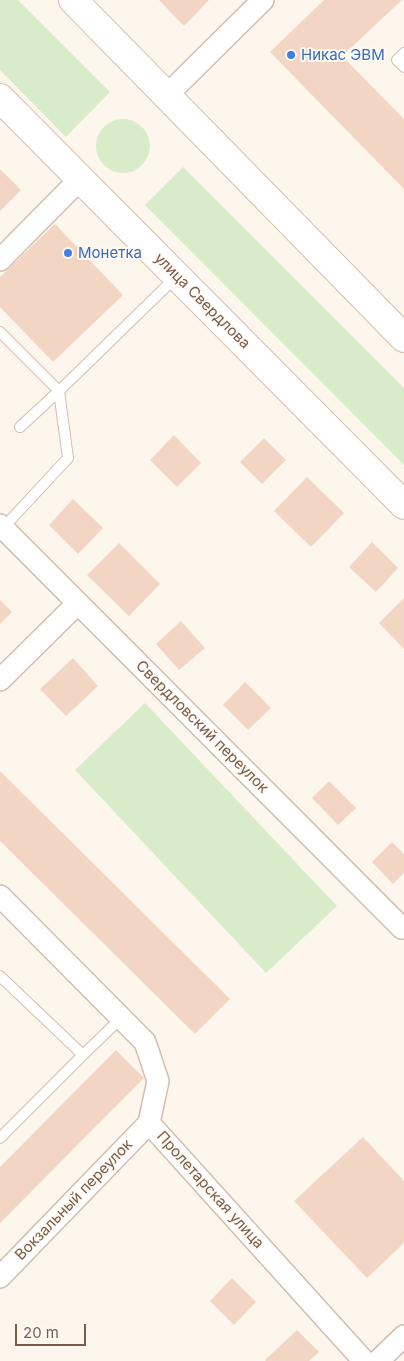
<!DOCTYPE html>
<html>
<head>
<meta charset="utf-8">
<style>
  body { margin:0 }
  #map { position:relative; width:404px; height:1361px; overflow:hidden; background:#fdf6ec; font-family:Inter,sans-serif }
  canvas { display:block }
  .scale { position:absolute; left:15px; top:1324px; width:71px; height:22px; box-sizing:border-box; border:2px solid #7a5c4d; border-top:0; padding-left:6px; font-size:15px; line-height:18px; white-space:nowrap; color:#7a5c4d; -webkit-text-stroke:4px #fffaf3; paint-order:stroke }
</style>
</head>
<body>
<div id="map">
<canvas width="404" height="1361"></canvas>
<div class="scale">20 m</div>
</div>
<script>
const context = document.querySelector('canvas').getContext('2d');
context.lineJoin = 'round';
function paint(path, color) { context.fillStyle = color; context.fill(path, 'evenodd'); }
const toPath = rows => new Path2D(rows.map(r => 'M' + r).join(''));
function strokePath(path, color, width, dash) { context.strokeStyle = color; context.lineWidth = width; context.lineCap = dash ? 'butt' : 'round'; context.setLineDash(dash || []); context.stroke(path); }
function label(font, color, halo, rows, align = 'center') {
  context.font = font + ' Inter,sans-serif'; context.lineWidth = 4; context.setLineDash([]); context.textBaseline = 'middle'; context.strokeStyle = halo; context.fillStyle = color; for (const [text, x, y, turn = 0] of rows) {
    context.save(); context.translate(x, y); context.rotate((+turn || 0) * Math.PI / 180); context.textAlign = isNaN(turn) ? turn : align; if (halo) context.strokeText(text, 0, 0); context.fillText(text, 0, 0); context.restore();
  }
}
const green = toPath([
  [0,0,18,0,110,92,66,137,0,70],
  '96 146a27 27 0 1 1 54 0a27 27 0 1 1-54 0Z',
  [183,167,404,388,404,465,145,205],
  [145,703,337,906,266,973,75,770]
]);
const building = toPath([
  [159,0,209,0,184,26],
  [324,0,402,0,342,56,404,119,404,189,270,52],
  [0,169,21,190,0,211],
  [55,224,123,295,53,362,0,307,0,277],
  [174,435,201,463,177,487,150,460],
  [264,438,286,460,262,484,240,462],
  [307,477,344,513,311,547,274,511],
  [73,499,103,528,78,554,49,525],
  [372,542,398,568,376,592,349,567],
  [119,543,160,584,129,616,87,575],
  [404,598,404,649,379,623],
  [0,600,12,612,0,624],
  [181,621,205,648,179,670,156,644],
  [73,658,98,686,66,716,40,689],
  [245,682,271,708,248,730,223,705],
  [0,771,230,999,195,1034,0,841],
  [329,781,356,808,338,825,312,798],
  [392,842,404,854,404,873,393,884,372,862],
  [116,1050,144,1078,0,1223,0,1167],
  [363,1137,404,1181,404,1243,367,1278,294,1201],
  [232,1278,256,1302,234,1325,210,1301],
  [297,1330,319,1352,309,1361,266,1361,265,1360]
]);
const lane = toPath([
  [404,53,397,60,404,67],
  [0,332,59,391,176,277],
  [20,427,59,391],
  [3,528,68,458,59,391],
  [0,976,83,1055,0,1138],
  [83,1055,121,1018]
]);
const street = toPath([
  [167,95,263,0],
  [0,260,80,179],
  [0,525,402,928,404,928],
  [0,680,78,603],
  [0,896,145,1042,158,1081,149,1123],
  [149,1123,364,1361],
  [0,1277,149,1123],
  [378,1361,404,1336]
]);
const secondary = toPath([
  [73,0,404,338],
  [0,98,404,505]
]);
const markers = [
  [291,55,5,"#3f7fe0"],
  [68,253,5,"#3f7fe0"]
];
const shopNames = [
  ["Никас ЭВМ",301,55],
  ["Монетка",78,253]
];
const streetNames = [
  ["улица Свердлова",202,301,45],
  ["Свердловский переулок",202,727,45],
  ["Пролетарская улица",210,1190,48],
  ["Вокзальный переулок",74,1200,-46]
];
paint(green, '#d8ecc9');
paint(building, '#f3d5c3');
strokePath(lane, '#d1beb0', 12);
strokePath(street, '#d1beb0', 24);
strokePath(secondary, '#d6c0b0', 30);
strokePath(lane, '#fff', 10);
strokePath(street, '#fff', 21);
strokePath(secondary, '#fff', 28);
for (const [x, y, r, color] of markers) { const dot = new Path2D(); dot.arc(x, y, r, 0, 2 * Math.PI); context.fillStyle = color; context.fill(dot); strokePath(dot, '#fffaf3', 2); }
label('15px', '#366cbe', '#fffaf3', shopNames, 'left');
label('15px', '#7a5c4d', '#fffaf3', streetNames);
</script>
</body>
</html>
